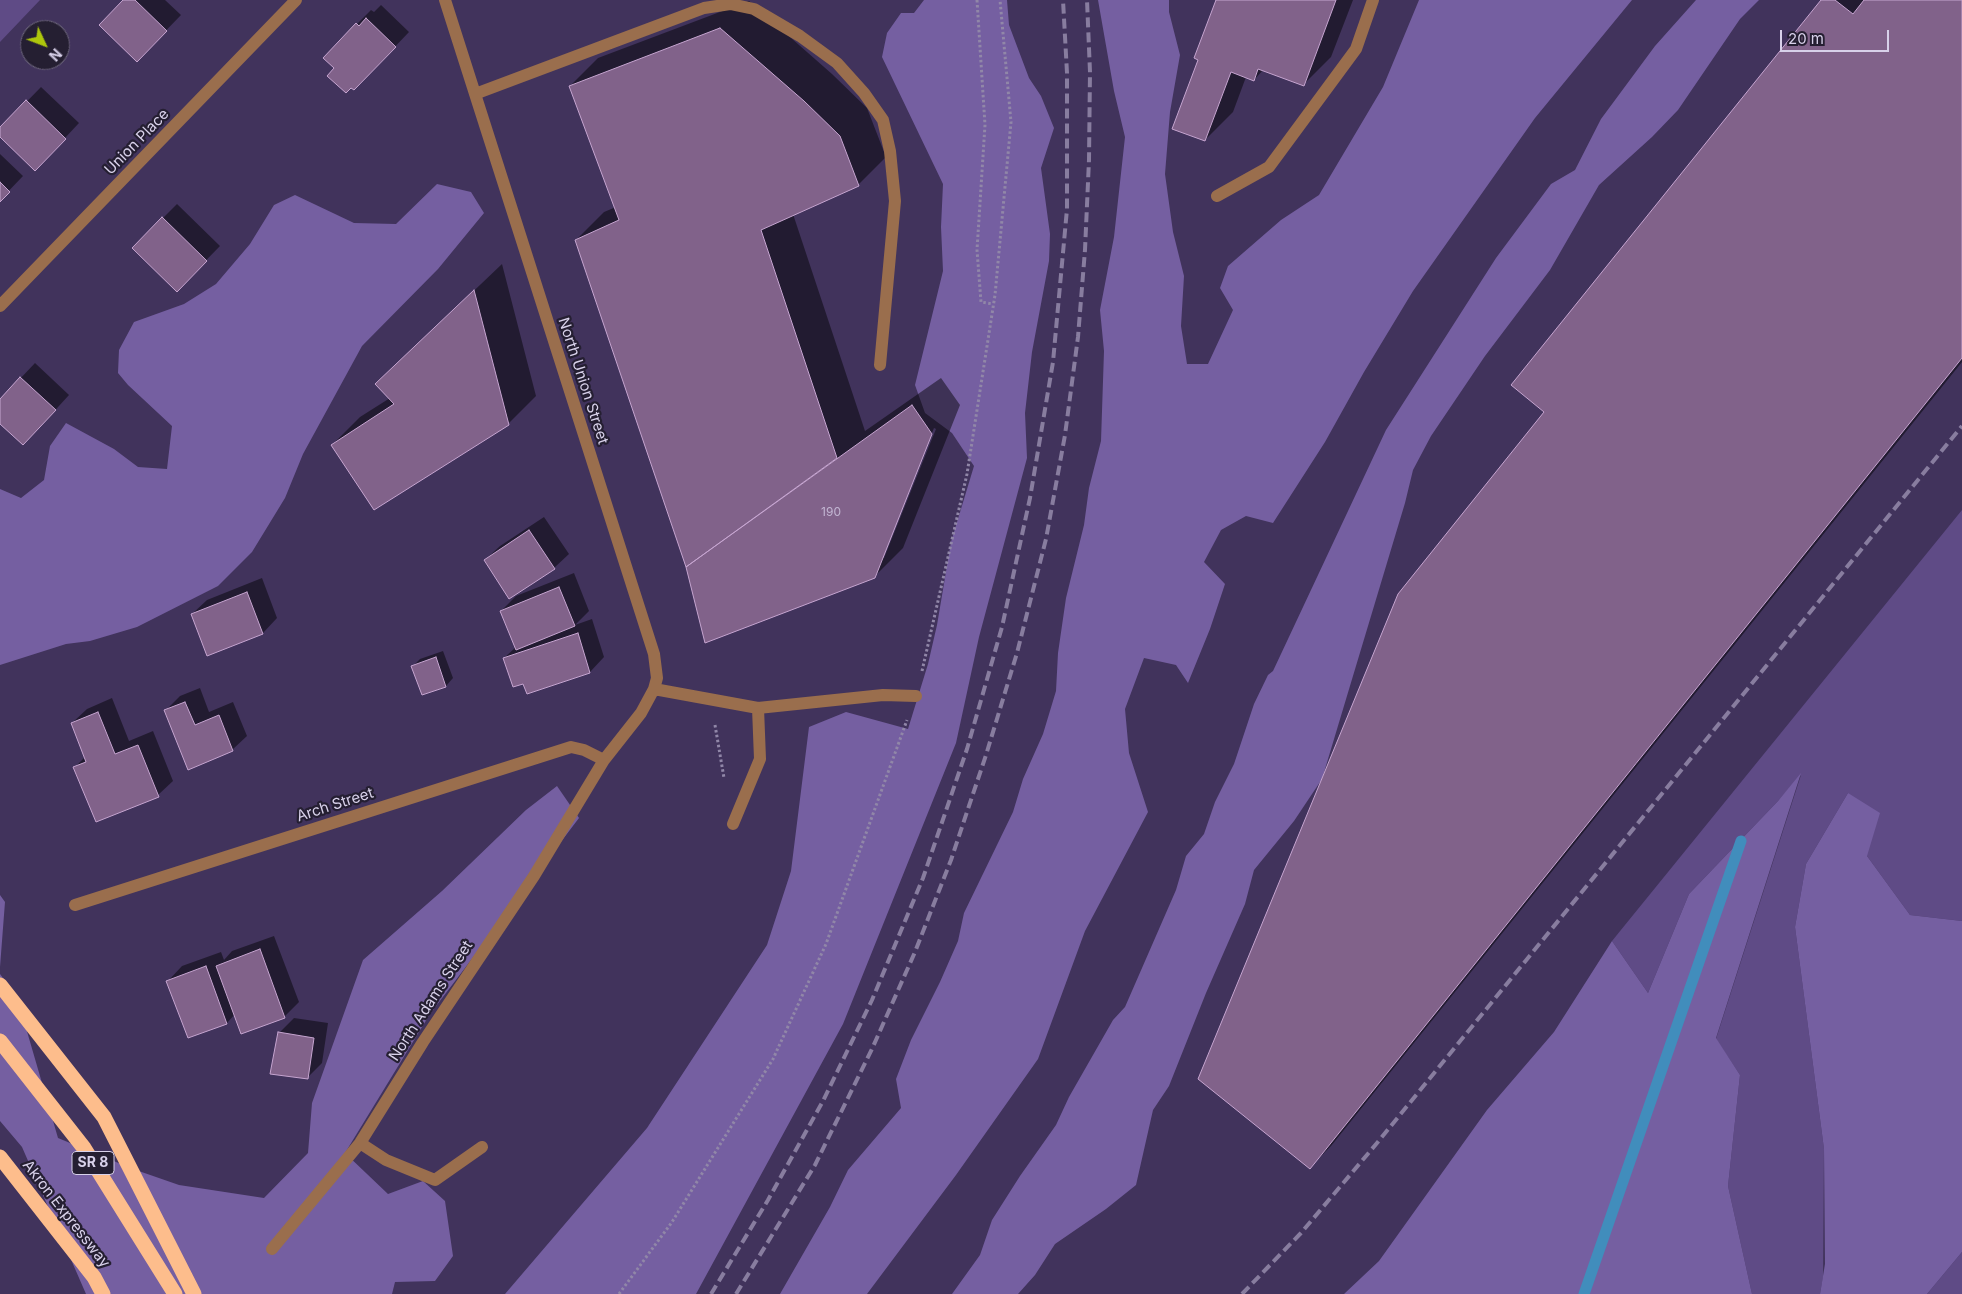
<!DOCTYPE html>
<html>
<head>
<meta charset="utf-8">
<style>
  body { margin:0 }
  #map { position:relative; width:1962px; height:1294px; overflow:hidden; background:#41335c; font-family:Inter,sans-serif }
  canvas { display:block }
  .north { position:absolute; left:20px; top:20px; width:50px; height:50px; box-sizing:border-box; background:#251f32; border:1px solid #6d667c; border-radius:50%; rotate:133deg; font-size:14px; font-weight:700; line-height:20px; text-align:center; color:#d8d1ea }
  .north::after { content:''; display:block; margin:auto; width:18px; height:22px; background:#aec60c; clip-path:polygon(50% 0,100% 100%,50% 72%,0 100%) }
  .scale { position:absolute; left:1780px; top:30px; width:109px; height:22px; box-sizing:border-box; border:2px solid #d8d1ea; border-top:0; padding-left:6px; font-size:15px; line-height:18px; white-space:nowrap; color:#d8d1ea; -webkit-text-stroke:4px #251f32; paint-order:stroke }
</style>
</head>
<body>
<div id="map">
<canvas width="1962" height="1294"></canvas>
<div class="north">N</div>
<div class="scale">20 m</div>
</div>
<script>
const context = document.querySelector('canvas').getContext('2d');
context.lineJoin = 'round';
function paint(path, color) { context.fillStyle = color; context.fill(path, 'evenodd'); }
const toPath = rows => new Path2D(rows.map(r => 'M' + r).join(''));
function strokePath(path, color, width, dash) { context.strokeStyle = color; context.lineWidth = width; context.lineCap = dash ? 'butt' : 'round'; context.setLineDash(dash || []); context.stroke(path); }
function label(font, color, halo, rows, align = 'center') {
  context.font = font + ' Inter,sans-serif'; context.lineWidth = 4.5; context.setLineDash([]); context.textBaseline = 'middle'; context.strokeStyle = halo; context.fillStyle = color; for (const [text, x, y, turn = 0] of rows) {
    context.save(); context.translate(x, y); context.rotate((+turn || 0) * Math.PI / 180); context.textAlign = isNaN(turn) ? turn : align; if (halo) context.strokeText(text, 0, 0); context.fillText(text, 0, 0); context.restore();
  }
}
const green = toPath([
  [0,0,40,0,0,42],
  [1962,510,1962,921,1910,915,1867,856,1848,793,1806,864,1795,927,1824,1149,1823,1277,1820,1294,1752,1294,1728,1186,1740,1075,1716,1039,1801,775,1778,801,1689,894,1648,993,1612,941],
  [1962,1252,1962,1294,1927,1294]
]);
const forest = toPath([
  [924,0,1007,0,1009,25,1029,78,1041,96,1054,128,1041,168,1050,234,1049,261,1032,352,1025,413,1027,458,979,637,956,743,843,1024,696,1294,505,1294,647,1128,767,945,791,871,809,727,846,712,908,729,928,664,937,625,951,542,974,466,952,433,925,413,915,385,943,271,941,227,943,184,882,57,887,33,901,13,914,13],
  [1098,0,1169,0,1169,12,1180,55,1170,112,1165,174,1173,232,1184,276,1181,326,1187,364,1208,364,1233,310,1220,288,1228,266,1281,220,1319,195,1383,87,1419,0,1632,0,1535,118,1413,291,1364,372,1325,442,1273,523,1246,516,1221,530,1204,562,1225,584,1210,629,1188,683,1176,665,1144,658,1125,709,1129,753,1148,812,1085,931,1038,1059,956,1175,867,1294,780,1294,830,1207,848,1170,901,1108,896,1079,911,1040,940,982,958,941,964,913,1013,812,1023,779,1043,734,1056,691,1058,653,1066,598,1084,525,1089,488,1101,441,1104,351,1100,310,1114,237,1125,137,1114,91],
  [1696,0,1759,0,1740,19,1678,110,1652,137,1599,185,1550,270,1485,356,1431,436,1413,470,1405,503,1322,779,1294,821,1254,870,1245,904,1206,993,1169,1086,1153,1110,1136,1185,1106,1209,1055,1244,1035,1275,1018,1294,952,1294,980,1255,992,1220,1020,1176,1056,1125,1069,1097,1113,1020,1125,1007,1176,890,1186,856,1204,834,1215,802,1234,764,1254,704,1268,675,1273,671,1386,430,1496,258,1551,184,1575,170,1601,119,1655,46],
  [437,184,471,192,484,213,438,269,362,346,303,454,285,498,252,552,218,586,137,627,90,641,66,644,0,665,0,489,21,498,44,480,50,446,66,423,114,449,138,467,167,469,172,426,128,385,118,373,119,350,134,322,184,304,216,284,250,244,274,205,295,195,354,223,396,224],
  [1801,773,1716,1038,1740,1075,1728,1186,1752,1294,1344,1294,1379,1261,1487,1110,1554,1032,1612,941,1648,993,1689,894,1778,801],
  [557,786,579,818,430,1014,345,1153,388,1194,423,1181,445,1201,453,1256,435,1281,395,1282,392,1294,86,1294,22,1147,0,1121,0,974,17,997,58,1138,133,1169,179,1185,264,1198,308,1153,312,1103,363,960,442,891,526,810],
  [1848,793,1880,813,1867,856,1910,915,1962,921,1962,1252,1927,1294,1820,1294,1825,1264,1824,1149,1795,927,1806,864],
  [0,895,5,902,0,967]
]);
const shadow = toPath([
  [125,0,165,0,181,15,151,46],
  [1217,0,1353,0,1331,57,1303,85,1264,69,1254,80,1246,77,1233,112,1205,140,1200,59],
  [1823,0,1962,0,1962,362,1331,1146,1310,1167,1546,412],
  [749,1,832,74,867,108,886,157,858,185,793,214,865,431,941,378,960,405,903,548,874,577,687,566,576,240,604,212,616,207,570,86,598,58],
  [934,428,936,429,884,558,881,558],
  [381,5,409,32,369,74,336,68,357,24,371,10,374,12],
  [41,87,79,123,49,155,0,135,0,129],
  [0,154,23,176,0,200],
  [177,204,220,246,177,290,133,248],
  [502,264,536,396,508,424,332,445,360,417,390,398,376,384],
  [35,363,69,395,38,429,0,422,0,400],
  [544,517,569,554,554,568,485,560,500,546],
  [574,573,589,611,575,625,592,619,604,657,590,672,528,693,524,682,504,658,516,647,501,611,516,596],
  [262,578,277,618,263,633,208,654,192,614,207,600],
  [443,651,453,678,446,686,423,694,413,666,420,659],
  [200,688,209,712,233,702,247,736,232,750,165,711,180,696],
  [112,698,129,741,153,731,173,781,158,795,75,767,85,757,72,723,87,709],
  [274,936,299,1002,284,1017,235,1014,227,1023,188,1037,168,981,182,966,221,952,224,960,232,951],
  [294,1018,328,1023,322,1063,307,1078,279,1033]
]);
const stream = toPath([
  [1584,1294,1741,841]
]);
const building = toPath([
  [123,0,135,0,167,31,137,62,99,25,123,0],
  [1216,0,1336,0,1304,86,1258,69,1254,81,1231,72,1205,141,1172,129,1198,60,1194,58,1216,0],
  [1821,0,1835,0,1853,14,1864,0,1962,0,1962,358,1310,1169,1198,1079,1398,594,1544,412,1511,385,1821,0],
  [366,18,396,47,354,90,351,88,346,93,327,76,334,68,323,58,356,23,359,26,366,18],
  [720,28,804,101,840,136,859,186,761,230,837,458,686,567,575,240,619,220,569,86,720,28],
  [26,100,66,139,35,171,0,137,0,127,26,100],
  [0,182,10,192,0,202,0,182],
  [162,217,207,261,177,292,132,248,162,217],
  [474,290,509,425,374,510,331,445,394,404,375,384,474,290],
  [20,377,56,410,23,445,0,424,0,399,20,377],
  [912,405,932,434,875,578,705,643,686,567,912,405],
  [529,530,555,569,509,599,484,560,529,530],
  [559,587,575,626,516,650,500,611,559,587],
  [247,592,263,634,207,656,191,614,247,592],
  [578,633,590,673,527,694,523,684,513,687,503,658,578,633],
  [436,657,446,687,422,695,411,666,436,657],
  [185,702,195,725,219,715,233,751,188,770,164,710,185,702],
  [98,712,115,754,138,745,159,797,96,822,73,767,86,762,71,723,98,712],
  [260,949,285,1018,241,1034,216,966,260,949],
  [206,966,227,1024,188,1038,166,981,206,966],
  [278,1032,314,1038,308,1079,270,1074,278,1032]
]);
const path = toPath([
  [977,0,985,125,977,250,981,302,993,304],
  [922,671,967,474,995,295,1011,122,1000,0],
  [715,725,724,778],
  [619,1294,672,1222,773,1059,826,944,907,720]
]);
const minor = toPath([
  [475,94,704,8,730,4,754,9,800,36,837,63,864,93,883,120,890,151,895,201,880,365],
  [1217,196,1269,167,1356,49,1373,0],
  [0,306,296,0],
  [654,689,758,708,883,695,916,696],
  [733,824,760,759,758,708],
  [75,905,571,747,584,750,604,760],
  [360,1143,386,1160,435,1180,482,1147],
  [272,1249,360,1143,423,1042,534,876,604,760,641,713,654,689,657,678,654,654,445,0]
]);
const highway = toPath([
  [0,985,104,1117,194,1294],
  [0,1041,84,1148,175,1294],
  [0,1157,94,1277,103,1294]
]);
const rail = toPath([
  [711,1294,768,1200,823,1101,872,1000,923,878,967,749,1002,627,1030,498,1053,362,1067,209,1067,73,1063,0],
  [736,1294,815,1165,872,1049,915,952,951,860,986,755,1017,653,1046,539,1065,435,1078,337,1085,250,1089,160,1090,72,1087,0],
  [1242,1294,1301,1233,1377,1143,1962,426]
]);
const numberNames = [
  ["190",831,512]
];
const shields = [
  [93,1163,42]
];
const shieldNames = [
  ["SR 8",93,1163]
];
const streetNames = [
  ["Union Place",137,142,-46],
  ["North Union Street",583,381,72],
  ["Arch Street",335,805,-18],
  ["North Adams Street",431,1001,-57],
  ["Akron Expressway",66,1214,52]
];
paint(green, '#5f4b86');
paint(forest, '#755fa1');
paint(shadow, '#0007');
strokePath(stream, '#418dbc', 11);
paint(building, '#81628a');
strokePath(building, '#c6a5d0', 1);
strokePath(path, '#9187a8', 3, [2.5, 2.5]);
strokePath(minor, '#9a6e4d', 12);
strokePath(highway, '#fdbd8c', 15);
strokePath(rail, '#887d9f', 4, [10, 5]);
label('12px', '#c2b5d2', null, numberNames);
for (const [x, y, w] of shields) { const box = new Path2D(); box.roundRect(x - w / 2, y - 11.5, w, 23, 4); context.fillStyle = '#251f32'; context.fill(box); strokePath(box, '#d8d1ea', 1); }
label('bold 14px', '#d8d1ea', null, shieldNames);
label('15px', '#d8d1ea', '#251f32', streetNames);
</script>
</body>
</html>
